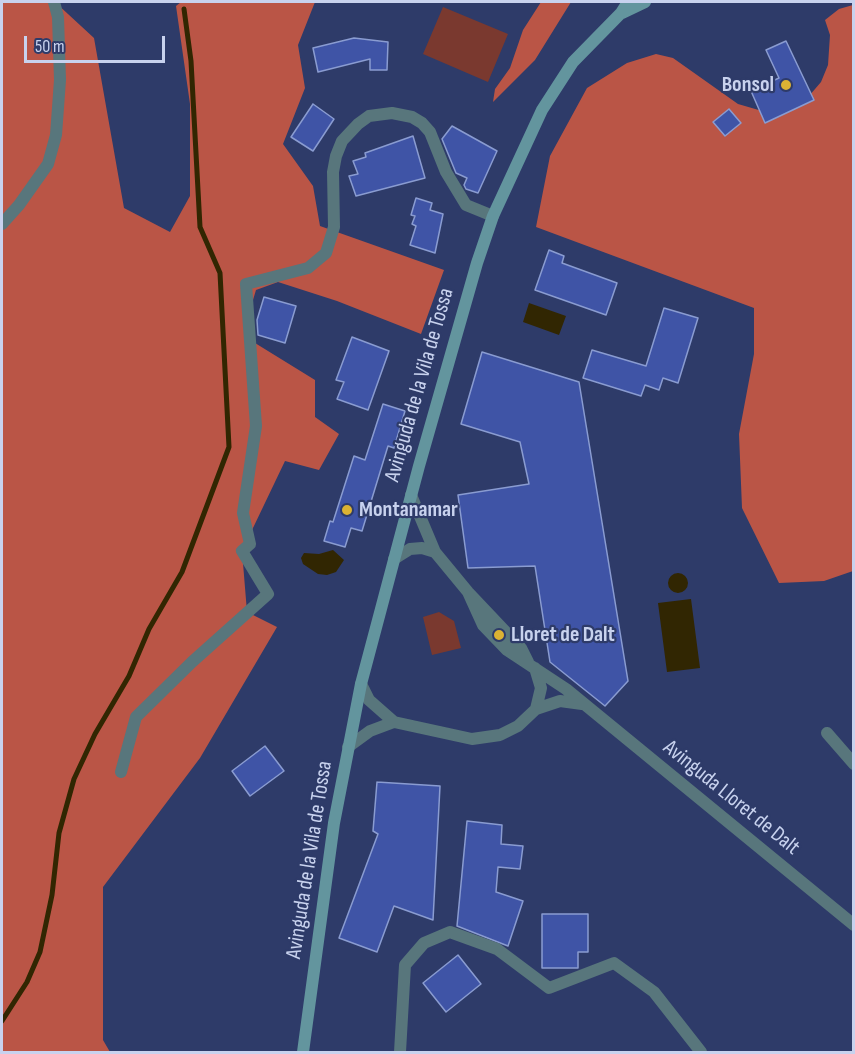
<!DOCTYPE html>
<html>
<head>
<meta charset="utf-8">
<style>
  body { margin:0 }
  #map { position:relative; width:855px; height:1054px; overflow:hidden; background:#2e3b69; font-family:"Sofia Sans Condensed",sans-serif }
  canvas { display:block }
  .frame { position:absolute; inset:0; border:3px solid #c8d2ee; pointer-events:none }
  .scale { position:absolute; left:24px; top:36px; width:141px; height:27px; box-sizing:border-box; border:3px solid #c8d2ee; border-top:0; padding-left:8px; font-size:18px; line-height:21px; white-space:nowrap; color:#c8d2ee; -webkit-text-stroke:4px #2e3b69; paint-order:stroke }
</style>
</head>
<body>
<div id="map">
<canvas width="855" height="1054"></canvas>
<div class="frame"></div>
<div class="scale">50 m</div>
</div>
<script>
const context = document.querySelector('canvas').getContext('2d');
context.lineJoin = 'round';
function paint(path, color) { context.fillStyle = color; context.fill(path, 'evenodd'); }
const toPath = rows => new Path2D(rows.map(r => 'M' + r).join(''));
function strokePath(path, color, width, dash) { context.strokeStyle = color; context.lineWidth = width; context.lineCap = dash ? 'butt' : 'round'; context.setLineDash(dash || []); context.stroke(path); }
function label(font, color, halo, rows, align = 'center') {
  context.font = font + ' "Sofia Sans Condensed",sans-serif'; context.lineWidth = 4.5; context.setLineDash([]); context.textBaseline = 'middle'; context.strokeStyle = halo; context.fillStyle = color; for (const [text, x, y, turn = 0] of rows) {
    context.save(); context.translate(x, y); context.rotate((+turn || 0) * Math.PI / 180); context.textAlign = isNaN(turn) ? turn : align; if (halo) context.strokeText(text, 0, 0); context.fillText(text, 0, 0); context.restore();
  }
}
const green = toPath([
  [443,7,508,34,488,82,423,54],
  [439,612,454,621,461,648,432,655,423,617]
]);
const forest = toPath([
  [2,2,55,2,94,38,124,208,170,232,190,196,190,104,176,6,181,2,315,2,298,45,305,88,283,144,313,186,320,226,444,270,421,334,337,301,278,282,256,290,244,330,255,343,315,380,315,417,339,434,319,470,285,461,242,551,247,612,277,627,200,758,103,887,103,1040,110,1052,2,1052],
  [541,2,571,2,535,60,493,102,495,89,510,68,523,30],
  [853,5,853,571,824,581,779,583,742,508,739,434,754,354,754,308,536,227,550,156,587,88,627,63,656,54,673,58,738,104,769,113,809,96,821,82,828,65,830,35,825,20,839,9]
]);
const water = toPath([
  [529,303,566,316,559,335,523,322],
  [333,550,344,560,336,572,327,575,318,574,303,564,301,558,304,553,319,554],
  '668 583a10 10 0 1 1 20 0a10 10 0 1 1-20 0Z',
  [691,599,700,668,667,672,658,603]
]);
const stream = toPath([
  [2,1021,27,982,40,952,52,895,59,833,74,779,95,734,129,676,149,629,182,572,229,447,220,273,200,227,191,61,184,9]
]);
const building = toPath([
  [354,38,388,42,387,70,370,70,370,59,318,72,313,48,354,38],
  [786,41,814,100,765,123,751,91,779,78,766,50,786,41],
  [313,104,334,119,313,151,291,137,313,104],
  [729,109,741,123,725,136,713,122,729,109],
  [452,126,497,151,478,193,466,189,464,185,467,178,456,173,442,139,452,126],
  [413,136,425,178,356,196,349,176,358,174,353,161,366,157,365,153,413,136],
  [416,198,432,203,430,210,443,214,435,253,410,245,416,226,412,224,415,216,411,215,416,198],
  [549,250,564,256,562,263,617,283,606,315,535,290,549,250],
  [264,297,296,306,285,343,258,335,257,320,264,297],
  [664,308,698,318,678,383,663,378,659,390,645,385,641,396,583,378,592,350,646,366,664,308],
  [352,337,389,351,368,410,337,399,344,382,336,380,352,337],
  [482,352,579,382,628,681,605,706,550,662,535,566,468,568,458,495,529,484,520,442,461,424,482,352],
  [383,404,405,411,394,448,388,446,362,531,351,528,345,547,324,541,330,521,333,522,354,456,365,460,383,404],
  [265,746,284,771,250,796,232,771,265,746],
  [377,782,440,786,433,920,394,906,377,952,339,938,378,834,373,831,377,782],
  [467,821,502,825,501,844,523,846,520,869,498,867,496,892,523,901,508,946,457,926,467,821],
  [542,914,588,914,588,952,578,952,578,968,542,968,542,914],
  [458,955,481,984,446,1012,423,983,458,955]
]);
const street = toPath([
  [2,224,19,205,48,164,56,135,60,80,58,17,54,2],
  [411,495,435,552,468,592,521,648,528,662],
  [394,559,410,549,422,548,435,552],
  [468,592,483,625,507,650,566,689,854,925],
  [361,684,369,700,394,722],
  [536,709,560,701,582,704],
  [827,733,854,764],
  [348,747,370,731,394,722,472,739,500,735,518,726,536,709,541,688,535,668],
  [121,772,136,717,192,662,268,594,242,551,250,544,243,513,256,426,246,284,308,268,326,253,334,227,333,172,336,156,342,141,358,124,369,116,392,113,412,117,422,123,430,132,446,172,466,205,493,216],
  [400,1052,405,965,424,943,450,932,497,949,549,988,614,963,654,992,701,1052]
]);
const secondary = toPath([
  [622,13,645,2],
  [303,1052,334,823,361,684,419,466,477,263,493,216,542,110,573,62,621,13,628,2]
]);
const markers = [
  [786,85,6,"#dbb233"],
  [347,510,6,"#dbb233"],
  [499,635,6,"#dbb233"]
];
const poiNames = [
  ["Bonsol",774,85,"right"],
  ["Montanamar",359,510],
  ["Lloret de Dalt",511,635]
];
const streetNames = [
  ["Avinguda de la Vila de Tossa",420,385,-74],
  ["Avinguda Lloret de Dalt",731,798,39],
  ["Avinguda de la Vila de Tossa",310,860,-81]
];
paint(green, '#7a392f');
paint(forest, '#ba5546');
paint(water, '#312602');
strokePath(stream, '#312602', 5);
paint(building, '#3f54a6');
strokePath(building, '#8a9cd1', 1.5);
strokePath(street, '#58767c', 12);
strokePath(secondary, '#63959e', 12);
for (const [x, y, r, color] of markers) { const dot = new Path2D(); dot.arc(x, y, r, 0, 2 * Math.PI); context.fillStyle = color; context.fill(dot); strokePath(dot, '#2e3b69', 2); }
label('bold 22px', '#c8d2ee', '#2e3b69', poiNames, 'left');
label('22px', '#c8d2ee', '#2e3b69', streetNames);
</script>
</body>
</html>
